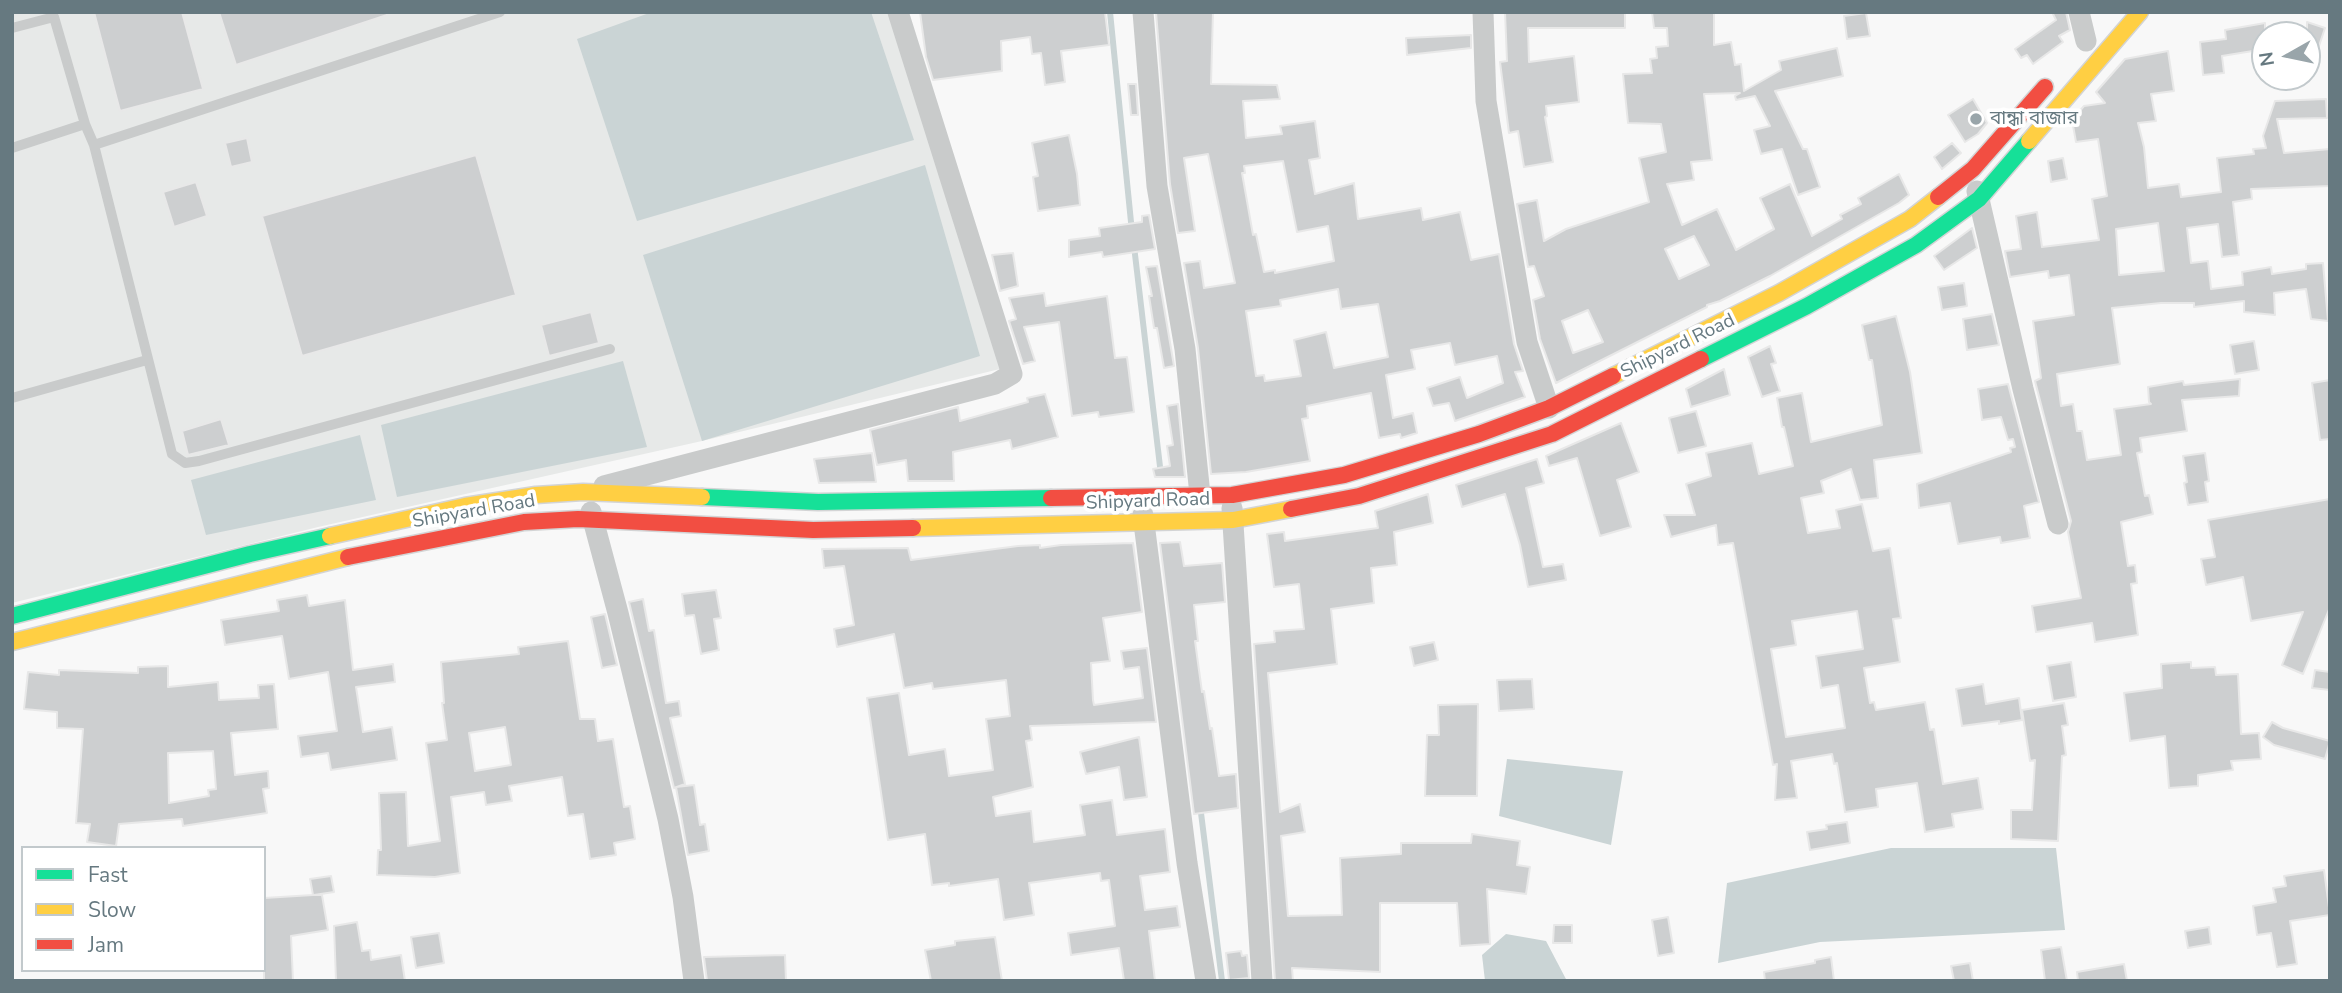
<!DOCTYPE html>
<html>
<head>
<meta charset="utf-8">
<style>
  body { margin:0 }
  #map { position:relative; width:2342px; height:993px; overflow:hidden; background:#f8f8f8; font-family:"Nunito Sans",sans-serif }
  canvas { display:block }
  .frame { position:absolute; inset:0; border:14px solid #667980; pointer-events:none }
  .legend { position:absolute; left:21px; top:846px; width:245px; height:126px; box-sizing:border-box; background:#fff; border:2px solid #c2c9cc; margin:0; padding:9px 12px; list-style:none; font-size:21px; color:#667980 }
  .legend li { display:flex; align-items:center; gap:14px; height:35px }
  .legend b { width:35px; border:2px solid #c2c9cc }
  .north { position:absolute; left:2251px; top:21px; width:70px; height:70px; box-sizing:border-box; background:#fff; border:2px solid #c2c9cc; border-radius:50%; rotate:261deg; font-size:19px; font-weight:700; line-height:28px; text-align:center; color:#667980 }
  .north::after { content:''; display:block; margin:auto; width:24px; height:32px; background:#99a5aa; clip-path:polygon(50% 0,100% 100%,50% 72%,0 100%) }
</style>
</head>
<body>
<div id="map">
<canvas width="2342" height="993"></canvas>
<div class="frame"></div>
<ul class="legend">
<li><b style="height:9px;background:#16e098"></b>Fast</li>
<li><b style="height:9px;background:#ffcf43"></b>Slow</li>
<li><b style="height:9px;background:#f24e42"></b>Jam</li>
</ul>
<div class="north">N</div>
</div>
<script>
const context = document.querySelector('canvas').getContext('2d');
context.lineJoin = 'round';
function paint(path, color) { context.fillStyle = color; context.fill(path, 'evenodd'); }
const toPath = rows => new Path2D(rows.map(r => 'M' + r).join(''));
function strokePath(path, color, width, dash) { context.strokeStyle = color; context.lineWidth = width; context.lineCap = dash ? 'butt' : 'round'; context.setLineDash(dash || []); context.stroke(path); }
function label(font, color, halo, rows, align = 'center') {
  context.font = font + ' "Nunito Sans","Noto Sans Bengali",sans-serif'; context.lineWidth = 7; context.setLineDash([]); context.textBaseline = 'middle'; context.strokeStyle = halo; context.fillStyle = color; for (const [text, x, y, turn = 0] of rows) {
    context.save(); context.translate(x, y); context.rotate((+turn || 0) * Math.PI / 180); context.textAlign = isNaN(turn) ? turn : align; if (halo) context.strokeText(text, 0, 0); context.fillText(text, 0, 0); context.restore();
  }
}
const built = toPath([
  [12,12,889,12,1004,368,702,441,318,527,12,603]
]);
const water = toPath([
  [652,12,871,12,914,140,637,221,577,39],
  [925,165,980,356,702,441,643,255],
  [623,361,647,447,397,497,381,425],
  [360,435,376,500,206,535,191,480],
  [1507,759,1623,771,1611,845,1499,816],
  [1891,848,2056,848,2065,930,1820,942,1718,963,1727,883],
  [1506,934,1546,941,1567,981,1485,981,1482,955]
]);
const stream = toPath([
  [1110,12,1132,232],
  [1134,246,1161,475],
  [1200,805,1222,981]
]);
const building = toPath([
  [94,12,182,12,203,89,120,111,94,12],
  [219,12,387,12,387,15,236,65,219,12],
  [920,12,1105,12,1109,45,1061,51,1065,82,1045,85,1041,53,1032,54,1030,37,1001,41,1002,71,933,80,926,57,920,12],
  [1156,12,1213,12,1211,84,1277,85,1280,99,1243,101,1246,138,1282,134,1280,126,1315,121,1320,158,1309,160,1315,194,1354,183,1358,219,1421,208,1423,220,1460,212,1471,260,1499,254,1514,344,1523,371,1515,372,1525,397,1455,421,1449,403,1433,406,1427,388,1460,377,1467,398,1503,383,1497,356,1455,365,1450,343,1411,350,1415,369,1386,375,1393,418,1413,413,1417,433,1401,438,1400,434,1379,438,1371,393,1307,406,1308,418,1302,419,1310,461,1246,472,1211,474,1198,348,1184,263,1200,261,1204,288,1235,283,1208,154,1184,158,1195,231,1178,233,1170,184,1156,12],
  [1283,161,1297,232,1328,226,1334,261,1275,273,1275,270,1264,272,1256,234,1253,235,1242,173,1245,173,1244,166,1283,161],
  [1338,289,1341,309,1378,304,1388,357,1334,368,1326,332,1294,340,1301,376,1265,381,1264,375,1256,376,1246,311,1281,306,1280,300,1338,289],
  [1505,12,1625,12,1625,28,1528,28,1529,62,1574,56,1579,102,1546,106,1547,116,1545,117,1553,162,1524,167,1518,131,1509,133,1500,62,1507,61,1505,12],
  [1652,12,1714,12,1714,45,1731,42,1735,65,1741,64,1744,91,1781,70,1779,61,1837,48,1843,76,1775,91,1803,149,1807,149,1820,187,1798,195,1782,149,1761,154,1754,130,1770,126,1755,96,1736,100,1735,96,1740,93,1704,94,1712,160,1691,162,1694,180,1667,184,1682,225,1717,209,1736,250,1774,229,1760,198,1790,184,1812,236,1842,219,1840,215,1861,204,1858,198,1899,174,1909,195,1899,203,1770,276,1720,301,1707,305,1707,307,1556,383,1540,339,1533,300,1544,296,1534,266,1528,267,1517,204,1537,200,1544,241,1566,229,1649,202,1639,158,1666,152,1661,124,1628,123,1623,74,1652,73,1650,59,1657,58,1656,47,1668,46,1667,28,1654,28,1652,12],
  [1694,236,1709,265,1679,279,1665,249,1694,236],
  [1588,310,1603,342,1573,353,1562,321,1588,310],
  [2052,12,2066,12,2070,30,2059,36,2063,42,2033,64,2027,55,2021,58,2015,49,2056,20,2052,12],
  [1866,13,1870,36,1847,39,1844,16,1866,13],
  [2307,22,2325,28,2310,73,2307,73,2307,22],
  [2265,23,2265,49,2222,56,2224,73,2203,75,2200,42,2226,39,2225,30,2265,23],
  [1471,35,1471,48,1407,55,1406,38,1471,35],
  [2168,51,2174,91,2151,94,2156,121,2138,123,2144,147,2148,188,2179,184,2181,197,2221,192,2217,158,2254,154,2253,149,2266,148,2263,136,2275,101,2326,99,2327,118,2277,119,2284,153,2330,149,2330,186,2251,189,2252,199,2233,202,2239,255,2222,257,2218,224,2187,228,2191,263,2208,261,2211,289,2243,285,2242,272,2271,267,2272,274,2306,269,2306,264,2323,263,2328,321,2311,319,2306,289,2274,293,2275,315,2244,312,2244,301,2194,307,2194,303,2161,303,2112,308,2120,364,2057,374,2061,406,2073,404,2077,431,2082,431,2087,460,2121,455,2114,409,2151,404,2149,402,2148,387,2183,381,2184,385,2240,379,2239,396,2182,400,2187,431,2140,438,2142,452,2137,453,2145,496,2149,495,2153,514,2121,522,2128,566,2135,565,2137,583,2131,584,2138,635,2095,642,2092,623,2036,632,2032,606,2081,598,2068,532,2071,521,2035,381,2041,378,2033,321,2074,315,2069,275,2049,278,2048,271,2010,277,2005,251,2021,249,2016,216,2037,212,2042,247,2099,240,2092,199,2107,196,2098,139,2076,142,2072,120,2084,106,2105,103,2096,92,2125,59,2168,51],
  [2158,223,2164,271,2119,275,2116,229,2158,223],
  [1128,84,1136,84,1138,115,1131,115,1128,84],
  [1973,99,1987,123,1978,134,1965,142,1948,115,1973,99],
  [1069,135,1077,174,1080,205,1038,211,1033,177,1038,176,1032,143,1069,135],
  [247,138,252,162,231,167,225,143,247,138],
  [1952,143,1961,153,1942,169,1934,157,1952,143],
  [476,155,516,295,302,356,262,216,476,155],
  [2063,158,2067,179,2051,182,2048,161,2063,158],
  [196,182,207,216,174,227,163,192,196,182],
  [1149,215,1155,249,1103,257,1102,252,1069,257,1069,240,1100,236,1099,228,1142,222,1142,216,1149,215],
  [1972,228,1977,248,1944,270,1934,256,1972,228],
  [1013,253,1018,286,1000,291,992,255,1013,253],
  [1157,266,1174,366,1164,368,1157,328,1154,328,1149,296,1152,296,1146,267,1157,266],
  [1964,283,1967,306,1942,310,1938,287,1964,283],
  [1044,293,1046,306,1107,296,1115,358,1127,357,1134,412,1099,417,1098,412,1072,416,1059,322,1024,327,1035,361,1023,364,1009,321,1016,319,1009,298,1044,293],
  [591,312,599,343,549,356,541,325,591,312],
  [1992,314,1999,345,1967,350,1963,319,1992,314],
  [1896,316,1910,372,1922,453,1874,460,1878,498,1860,500,1851,469,1821,481,1824,493,1801,498,1808,533,1840,528,1836,510,1862,504,1873,551,1890,548,1901,618,1893,619,1900,662,1864,668,1870,703,1874,702,1876,710,1925,702,1930,730,1934,729,1943,784,1978,778,1983,809,1952,814,1954,827,1925,832,1917,783,1876,789,1878,807,1845,812,1837,763,1834,764,1832,754,1791,761,1797,798,1775,800,1777,764,1773,765,1733,543,1718,545,1716,525,1671,537,1664,515,1695,515,1686,484,1711,476,1706,453,1752,443,1759,474,1793,466,1784,427,1782,427,1777,398,1802,393,1811,442,1882,425,1872,360,1869,360,1862,325,1896,316],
  [1857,611,1863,649,1816,656,1821,688,1838,685,1845,728,1786,737,1771,649,1796,645,1792,621,1857,611],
  [2254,341,2259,370,2235,374,2230,345,2254,341],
  [1770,346,1776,363,1771,364,1780,391,1762,397,1748,357,1770,346],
  [1724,369,1730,395,1691,407,1686,389,1724,369],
  [2330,380,2330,439,2320,440,2312,383,2330,380],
  [2008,384,2039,502,2024,506,2030,538,2001,543,2000,537,1958,544,1950,503,1919,508,1917,484,2011,452,2010,448,2015,447,2013,439,2008,440,2001,417,1982,420,1978,389,2008,384],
  [1045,394,1058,437,1012,449,1010,440,953,452,954,481,908,481,906,460,877,465,870,430,958,407,960,421,1028,402,1027,398,1045,394],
  [1178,404,1185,477,1155,477,1153,469,1170,466,1167,446,1173,445,1167,406,1178,404],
  [1696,411,1706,446,1678,453,1669,418,1696,411],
  [221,419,229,445,188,455,182,431,221,419],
  [1621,423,1639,472,1617,480,1631,527,1600,536,1577,458,1549,466,1546,456,1621,423],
  [872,453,876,482,819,483,814,459,872,453],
  [2205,453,2209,481,2205,482,2208,502,2188,505,2184,483,2187,482,2183,456,2205,453],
  [1537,459,1544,483,1526,488,1543,567,1563,564,1566,580,1528,587,1520,545,1505,494,1462,507,1456,485,1537,459],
  [1428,494,1433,523,1394,532,1397,565,1371,568,1374,603,1331,609,1337,664,1268,673,1280,812,1300,804,1305,832,1281,836,1288,916,1342,915,1340,858,1401,854,1401,843,1471,843,1472,834,1520,841,1517,865,1530,867,1526,894,1487,889,1490,944,1460,946,1457,903,1380,903,1380,972,1292,968,1293,981,1275,981,1254,644,1275,642,1274,631,1304,629,1299,584,1274,587,1267,534,1284,532,1285,541,1378,528,1375,511,1428,494],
  [2330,499,2330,607,2303,674,2282,665,2303,612,2251,621,2243,577,2206,585,2201,559,2215,557,2208,520,2330,499],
  [1180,542,1184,566,1222,563,1225,602,1194,605,1198,641,1195,641,1202,692,1204,691,1210,729,1212,728,1219,776,1236,774,1238,808,1194,814,1160,543,1180,542],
  [1133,543,1142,612,1103,618,1110,661,1091,663,1093,700,1094,705,1143,698,1139,667,1124,669,1121,651,1147,648,1156,722,1030,726,1032,740,1026,741,1033,787,993,797,996,816,1031,811,1034,842,1085,835,1080,805,1112,800,1117,835,1165,829,1170,872,1140,876,1145,910,1177,906,1180,927,1149,931,1155,981,1124,981,1119,948,1071,955,1068,933,1115,926,1109,880,1101,881,1100,873,1029,883,1034,915,1004,920,998,879,949,886,949,883,932,885,925,834,888,840,867,698,899,693,909,755,945,749,949,776,993,770,986,719,1010,716,1006,680,933,689,932,683,904,688,894,634,837,647,834,629,854,625,844,566,824,568,822,549,908,548,911,560,1018,546,1040,545,1040,548,1061,545,1133,543],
  [716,590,721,618,714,619,719,650,701,654,694,615,685,616,682,594,716,590],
  [307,595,309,606,345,600,353,670,393,664,395,682,356,687,363,732,392,727,397,760,331,770,328,753,301,757,298,736,337,731,328,672,289,679,282,636,225,645,221,620,279,611,277,600,307,595],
  [643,599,649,631,654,630,666,703,679,701,681,716,670,718,685,784,674,788,629,602,643,599],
  [605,614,617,665,602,668,591,617,605,614],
  [568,641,580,719,595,719,598,741,613,739,624,807,630,806,635,839,614,843,616,855,590,859,583,814,568,816,562,777,509,786,512,801,486,805,484,792,451,797,460,873,435,877,377,875,378,850,381,850,379,793,406,792,408,846,440,841,426,743,447,740,442,703,444,703,441,662,519,654,518,647,568,641],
  [505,727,511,765,475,771,469,733,505,727],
  [1434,642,1438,660,1414,666,1410,647,1434,642],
  [2071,662,2076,697,2053,701,2047,666,2071,662],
  [2191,662,2191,668,2215,667,2216,675,2238,674,2241,734,2259,733,2261,759,2231,761,2233,770,2198,775,2198,786,2169,788,2165,736,2130,741,2124,693,2162,688,2161,664,2191,662],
  [168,666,168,687,218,682,219,700,259,698,258,685,274,684,278,729,231,733,235,775,268,771,269,788,263,789,267,813,183,826,182,819,119,824,116,846,87,842,90,824,76,823,83,729,57,728,57,712,24,709,28,672,59,675,59,670,138,673,138,667,168,666],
  [213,751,216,789,208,790,209,796,169,803,168,753,213,751],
  [2315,670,2330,672,2330,690,2312,688,2315,670],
  [1532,679,1534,709,1499,711,1497,680,1532,679],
  [1983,684,1986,704,2019,698,2022,720,1999,724,1999,721,1962,726,1956,689,1983,684],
  [2064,703,2068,725,2062,726,2066,755,2062,756,2058,841,2011,839,2011,810,2032,810,2035,760,2030,761,2022,710,2064,703],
  [1478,704,1477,796,1425,796,1427,735,1439,735,1438,705,1478,704],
  [2272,722,2283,728,2330,741,2325,759,2274,745,2263,737,2272,722],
  [1139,737,1147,797,1124,800,1119,767,1086,774,1080,752,1139,737],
  [694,785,700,825,705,824,709,851,688,855,676,787,694,785],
  [1847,822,1850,843,1810,850,1807,832,1827,829,1826,825,1847,822],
  [2324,870,2330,915,2290,921,2297,964,2277,967,2271,933,2257,935,2253,906,2276,902,2273,888,2286,886,2284,876,2324,870],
  [331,876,334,892,314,895,322,895,328,930,291,936,293,981,264,981,264,898,313,895,310,879,331,876],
  [1668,917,1674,953,1658,956,1652,920,1668,917],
  [357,922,362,951,370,950,371,960,401,955,405,981,336,981,334,926,357,922],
  [1554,925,1572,925,1572,943,1553,943,1554,925],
  [2209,927,2211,944,2188,948,2185,931,2209,927],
  [439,933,444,963,416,968,411,937,439,933],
  [995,937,1002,981,931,981,925,950,955,945,955,941,995,937],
  [2061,947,2067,981,2045,981,2041,950,2061,947],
  [1241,951,1242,956,1247,955,1249,978,1229,980,1226,953,1241,951],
  [785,955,786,981,707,981,704,957,785,955],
  [1831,957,1834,981,1765,981,1764,972,1815,963,1815,960,1831,957],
  [1970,963,1973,981,1954,981,1951,966,1970,963],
  [2124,964,2127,981,2078,981,2077,972,2124,964]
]);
const lane = toPath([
  [12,28,54,17,85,124,94,145,500,12],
  [94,145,172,454,185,463,199,461,610,349],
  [12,148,85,124],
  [12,398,147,360]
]);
const street = toPath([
  [1143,12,1157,186,1185,349,1200,495],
  [1483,12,1486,101,1527,342,1549,408],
  [2079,12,2086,41],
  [1977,191,2023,389,2058,524],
  [604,486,995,384,1012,374,898,12],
  [1232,508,1262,981],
  [591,512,618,613,668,819,683,897,694,981],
  [1143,515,1187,863,1206,981]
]);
const fast = toPath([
  [1701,359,1807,306,1916,245,1979,199,2029,141],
  [702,497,818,502,1051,498],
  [12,616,250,554,330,536]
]);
const slow = toPath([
  [2029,141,2140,12],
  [1613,376,1779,293,1910,219,1938,197],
  [913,528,1233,520,1291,509],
  [330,536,465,506,536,495,583,492,702,497],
  [12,642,348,557]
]);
const jam = toPath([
  [1938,197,1973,169,2045,87],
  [1051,498,1232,495,1344,475,1479,434,1549,408,1613,376],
  [1291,509,1359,496,1552,434,1701,359],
  [348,557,524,522,578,519,813,530,913,528]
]);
const markers = [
  [1976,119,7,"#99a5aa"]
];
const poiNames = [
  ["বান্ধা বাজার",1990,119]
];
const streetNames = [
  ["Shipyard Road",1678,347,-26],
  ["Shipyard Road",1148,502,-2],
  ["Shipyard Road",474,512,-10]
];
paint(built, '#e7e9e8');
paint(water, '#cad4d5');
strokePath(stream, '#cad4d5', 6);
paint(building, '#cdcfd0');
strokePath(building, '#e8e8e8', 2);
strokePath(fast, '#d3d4d5', 19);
strokePath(slow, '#d3d4d5', 19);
strokePath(jam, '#d3d4d5', 19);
strokePath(lane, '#c9cbcb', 10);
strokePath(street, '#c9cbcb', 21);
strokePath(fast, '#16e098', 16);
strokePath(slow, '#ffcf43', 16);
strokePath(jam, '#f24e42', 16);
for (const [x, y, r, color] of markers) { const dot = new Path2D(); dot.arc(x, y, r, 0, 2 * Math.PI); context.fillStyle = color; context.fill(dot); strokePath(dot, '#fff', 2.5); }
label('19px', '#667980', '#fff', poiNames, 'left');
label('19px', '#667980', '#fff', streetNames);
</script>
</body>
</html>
